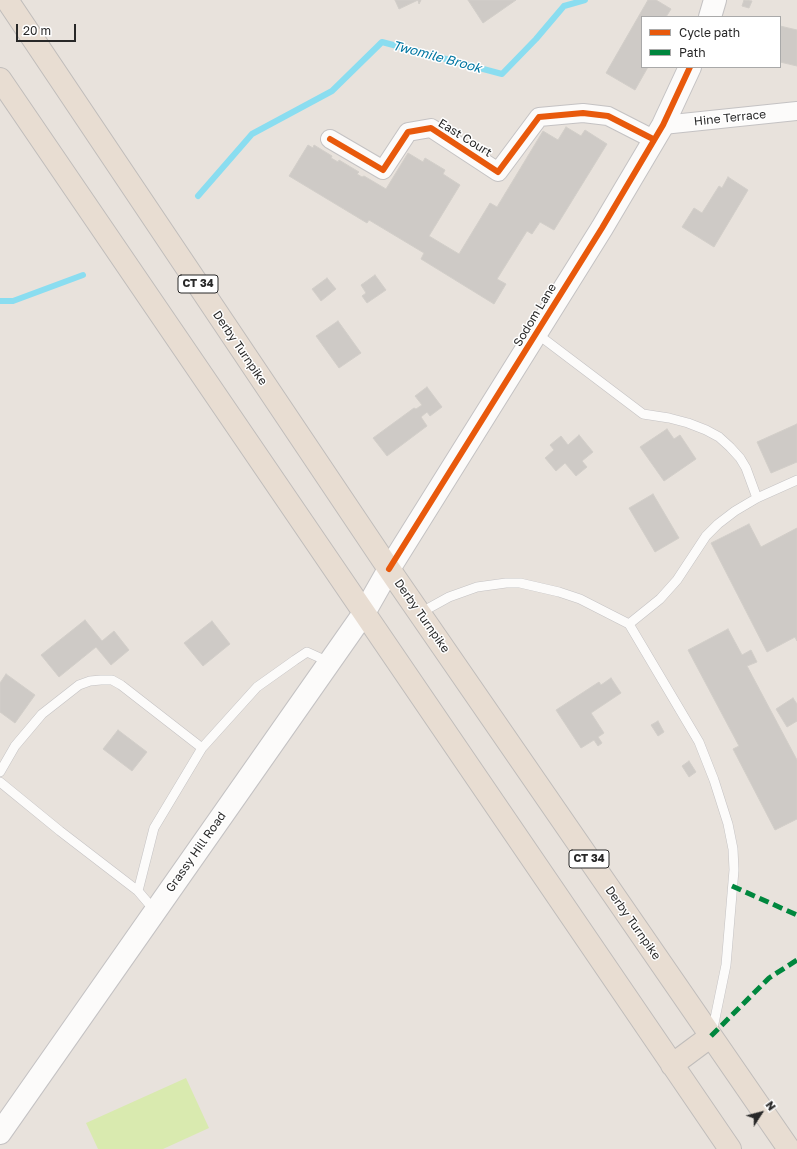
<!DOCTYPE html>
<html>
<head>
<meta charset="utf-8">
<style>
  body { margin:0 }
  #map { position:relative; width:797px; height:1149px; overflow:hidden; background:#e8e2dc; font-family:"Golos Text",sans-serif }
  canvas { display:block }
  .legend { position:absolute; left:641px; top:16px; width:140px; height:52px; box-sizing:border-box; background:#fff; border:1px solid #a9a9a9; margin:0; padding:5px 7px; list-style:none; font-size:12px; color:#282828 }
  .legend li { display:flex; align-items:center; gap:8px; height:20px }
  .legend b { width:20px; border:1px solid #a9a9a9 }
  .north { position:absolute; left:741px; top:1093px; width:40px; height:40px; -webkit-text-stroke:3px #fff; paint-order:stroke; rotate:54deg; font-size:11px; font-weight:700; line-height:16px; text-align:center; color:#282828 }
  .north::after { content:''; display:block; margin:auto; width:14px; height:18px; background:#282828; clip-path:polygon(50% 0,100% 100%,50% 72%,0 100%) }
  .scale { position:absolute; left:16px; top:24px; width:60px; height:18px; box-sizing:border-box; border:2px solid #282828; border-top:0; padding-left:5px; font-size:12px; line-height:14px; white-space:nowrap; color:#282828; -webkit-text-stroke:3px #fff; paint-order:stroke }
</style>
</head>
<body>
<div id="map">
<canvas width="797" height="1149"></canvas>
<ul class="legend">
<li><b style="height:5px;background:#e8590c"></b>Cycle path</li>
<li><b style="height:5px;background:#00873e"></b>Path</li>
</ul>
<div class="north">N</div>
<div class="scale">20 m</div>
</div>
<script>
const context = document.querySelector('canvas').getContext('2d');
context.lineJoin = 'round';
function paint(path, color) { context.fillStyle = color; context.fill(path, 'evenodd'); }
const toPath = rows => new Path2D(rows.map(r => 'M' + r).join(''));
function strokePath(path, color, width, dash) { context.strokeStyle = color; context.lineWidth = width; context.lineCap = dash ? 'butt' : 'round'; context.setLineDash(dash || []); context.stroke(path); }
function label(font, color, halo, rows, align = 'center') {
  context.font = font + ' "Golos Text",sans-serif'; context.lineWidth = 3; context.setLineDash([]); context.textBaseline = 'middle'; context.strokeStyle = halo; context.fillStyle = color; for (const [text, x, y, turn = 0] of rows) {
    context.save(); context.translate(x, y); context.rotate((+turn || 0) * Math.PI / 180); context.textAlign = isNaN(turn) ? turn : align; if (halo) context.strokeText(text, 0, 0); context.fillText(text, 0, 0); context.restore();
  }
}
const pitch = toPath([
  [186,1078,209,1128,163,1149,98,1149,86,1123]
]);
const stream = toPath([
  [198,196,252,134,332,91,382,42,502,74,536,39,564,6,585,0],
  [0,301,13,301,83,275]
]);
const building = toPath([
  [395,0,421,0,419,4,418,0,399,9,395,0],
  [468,0,516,0,483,23,468,0],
  [648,0,656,0,671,9,666,17,642,17,642,67,648,67,635,90,606,73,648,0],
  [744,0,752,1,749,8,742,6,744,0],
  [780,26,797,30,797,66,780,62,780,26],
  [566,127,581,136,585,130,607,144,554,230,540,222,532,234,527,231,497,279,506,284,494,304,421,259,424,253,369,220,367,223,289,176,308,145,313,148,314,145,332,156,331,158,338,162,339,160,359,172,357,174,362,177,364,176,386,189,408,153,423,162,425,158,445,170,443,174,460,185,429,236,459,254,490,203,497,207,543,131,558,140,566,127],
  [728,177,748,190,714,247,682,227,694,208,702,213,719,186,722,188,728,177],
  [375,275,386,290,367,303,362,296,366,293,361,285,375,275],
  [327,278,336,289,321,301,312,289,327,278],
  [338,321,361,353,339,368,316,336,338,321],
  [427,387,442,407,430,416,427,412,421,417,427,426,387,456,373,438,414,408,416,409,422,405,415,396,427,387],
  [797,424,797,462,771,473,757,442,797,424],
  [667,429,674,439,680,435,696,459,664,481,640,447,667,429],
  [579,435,593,452,582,461,587,467,576,476,565,463,556,471,545,458,554,450,550,445,561,436,568,445,579,435],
  [653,494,679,538,655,552,629,508,653,494],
  [749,524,761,547,797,528,797,641,795,637,767,652,711,543,749,524],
  [85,620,102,641,114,631,129,650,111,665,96,647,59,677,41,655,85,620],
  [212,621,230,644,203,666,184,643,212,621],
  [728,629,742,655,751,650,757,662,747,666,797,760,797,819,775,830,733,749,739,746,688,650,728,629],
  [6,674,35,695,15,723,0,712,0,683,6,674],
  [611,678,621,693,591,713,604,733,598,737,602,743,598,746,594,740,581,748,556,710,599,682,601,685,611,678],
  [793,698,797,704,797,721,787,727,776,709,793,698],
  [658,721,664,732,658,736,651,725,658,721],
  [118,730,147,752,132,771,103,749,118,730],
  [689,761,696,772,689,777,682,766,689,761]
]);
const service = toPath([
  [536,333,643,414,669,418,688,423,706,430,719,437,730,447,740,458,746,468,757,498],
  [420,613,449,597,477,587,506,583,520,583,559,592,580,599,629,624,699,742,714,780,728,824,733,849,734,870,726,965,712,1033],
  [629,624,660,599,677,580,706,536,718,524,735,511,757,498,797,480],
  [0,772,15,746,42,714,79,685,90,681,101,680,112,680,121,685,202,748],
  [0,782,60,831,138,891],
  [155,911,138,891,154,828,202,748,257,687,295,660,307,652,329,662]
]);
const minor = toPath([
  [663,125,797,111],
  [330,139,383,170,408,132,431,128,498,172,539,117,583,113,608,116,653,139]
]);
const tertiary = toPath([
  [710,17,715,0],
  [389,569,602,228,663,125,690,67]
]);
const secondary = toPath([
  [0,1133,364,613,389,569]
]);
const trunk = toPath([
  [7,0,389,569,789,1149],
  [0,79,730,1149],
  [672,1065,711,1036]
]);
const quiet = toPath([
  [732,886,797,915],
  [711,1036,769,978,797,960]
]);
const cycleway = toPath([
  [330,139,383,170,408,132,431,128,498,172,539,117,583,113,608,116,653,139],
  [389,569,602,228,663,125,690,67]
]);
const shields = [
  [198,284,40],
  [589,859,40]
];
const shieldNames = [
  ["CT 34",198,284],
  ["CT 34",589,859]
];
const streetNames = [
  ["Hine Terrace",730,118,-6],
  ["East Court",465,138,32],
  ["Sodom Lane",535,315,-59],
  ["Derby Turnpike",240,348,56],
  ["Derby Turnpike",422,616,55],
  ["Grassy Hill Road",196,852,-55],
  ["Derby Turnpike",633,923,55]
];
const waterNames = [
  ["Twomile Brook",437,57,15]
];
paint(pitch, '#d9eaaf');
strokePath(stream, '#8addf0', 6);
paint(building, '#cecac6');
strokePath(building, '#d2cec9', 1);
strokePath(service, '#c4c2c3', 10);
strokePath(minor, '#c4c2c3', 20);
strokePath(tertiary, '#c4c2c3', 24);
strokePath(secondary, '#c4c2c3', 24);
strokePath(trunk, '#c0bdbb', 24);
strokePath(service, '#fcfbfa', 9);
strokePath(minor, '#fcfbfa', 18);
strokePath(tertiary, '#fcfbfa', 22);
strokePath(secondary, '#fcfbfa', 22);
strokePath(trunk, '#e8ddd2', 22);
strokePath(quiet, '#00873e', 5, [10, 5]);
strokePath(cycleway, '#e8590c', 6);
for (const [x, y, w] of shields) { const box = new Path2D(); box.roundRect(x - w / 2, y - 9, w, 18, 3); context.fillStyle = '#fff'; context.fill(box); strokePath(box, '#282828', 1); }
label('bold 11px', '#282828', null, shieldNames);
label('12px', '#282828', '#fff', streetNames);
label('italic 13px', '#0277a2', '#fff', waterNames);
</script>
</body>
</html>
